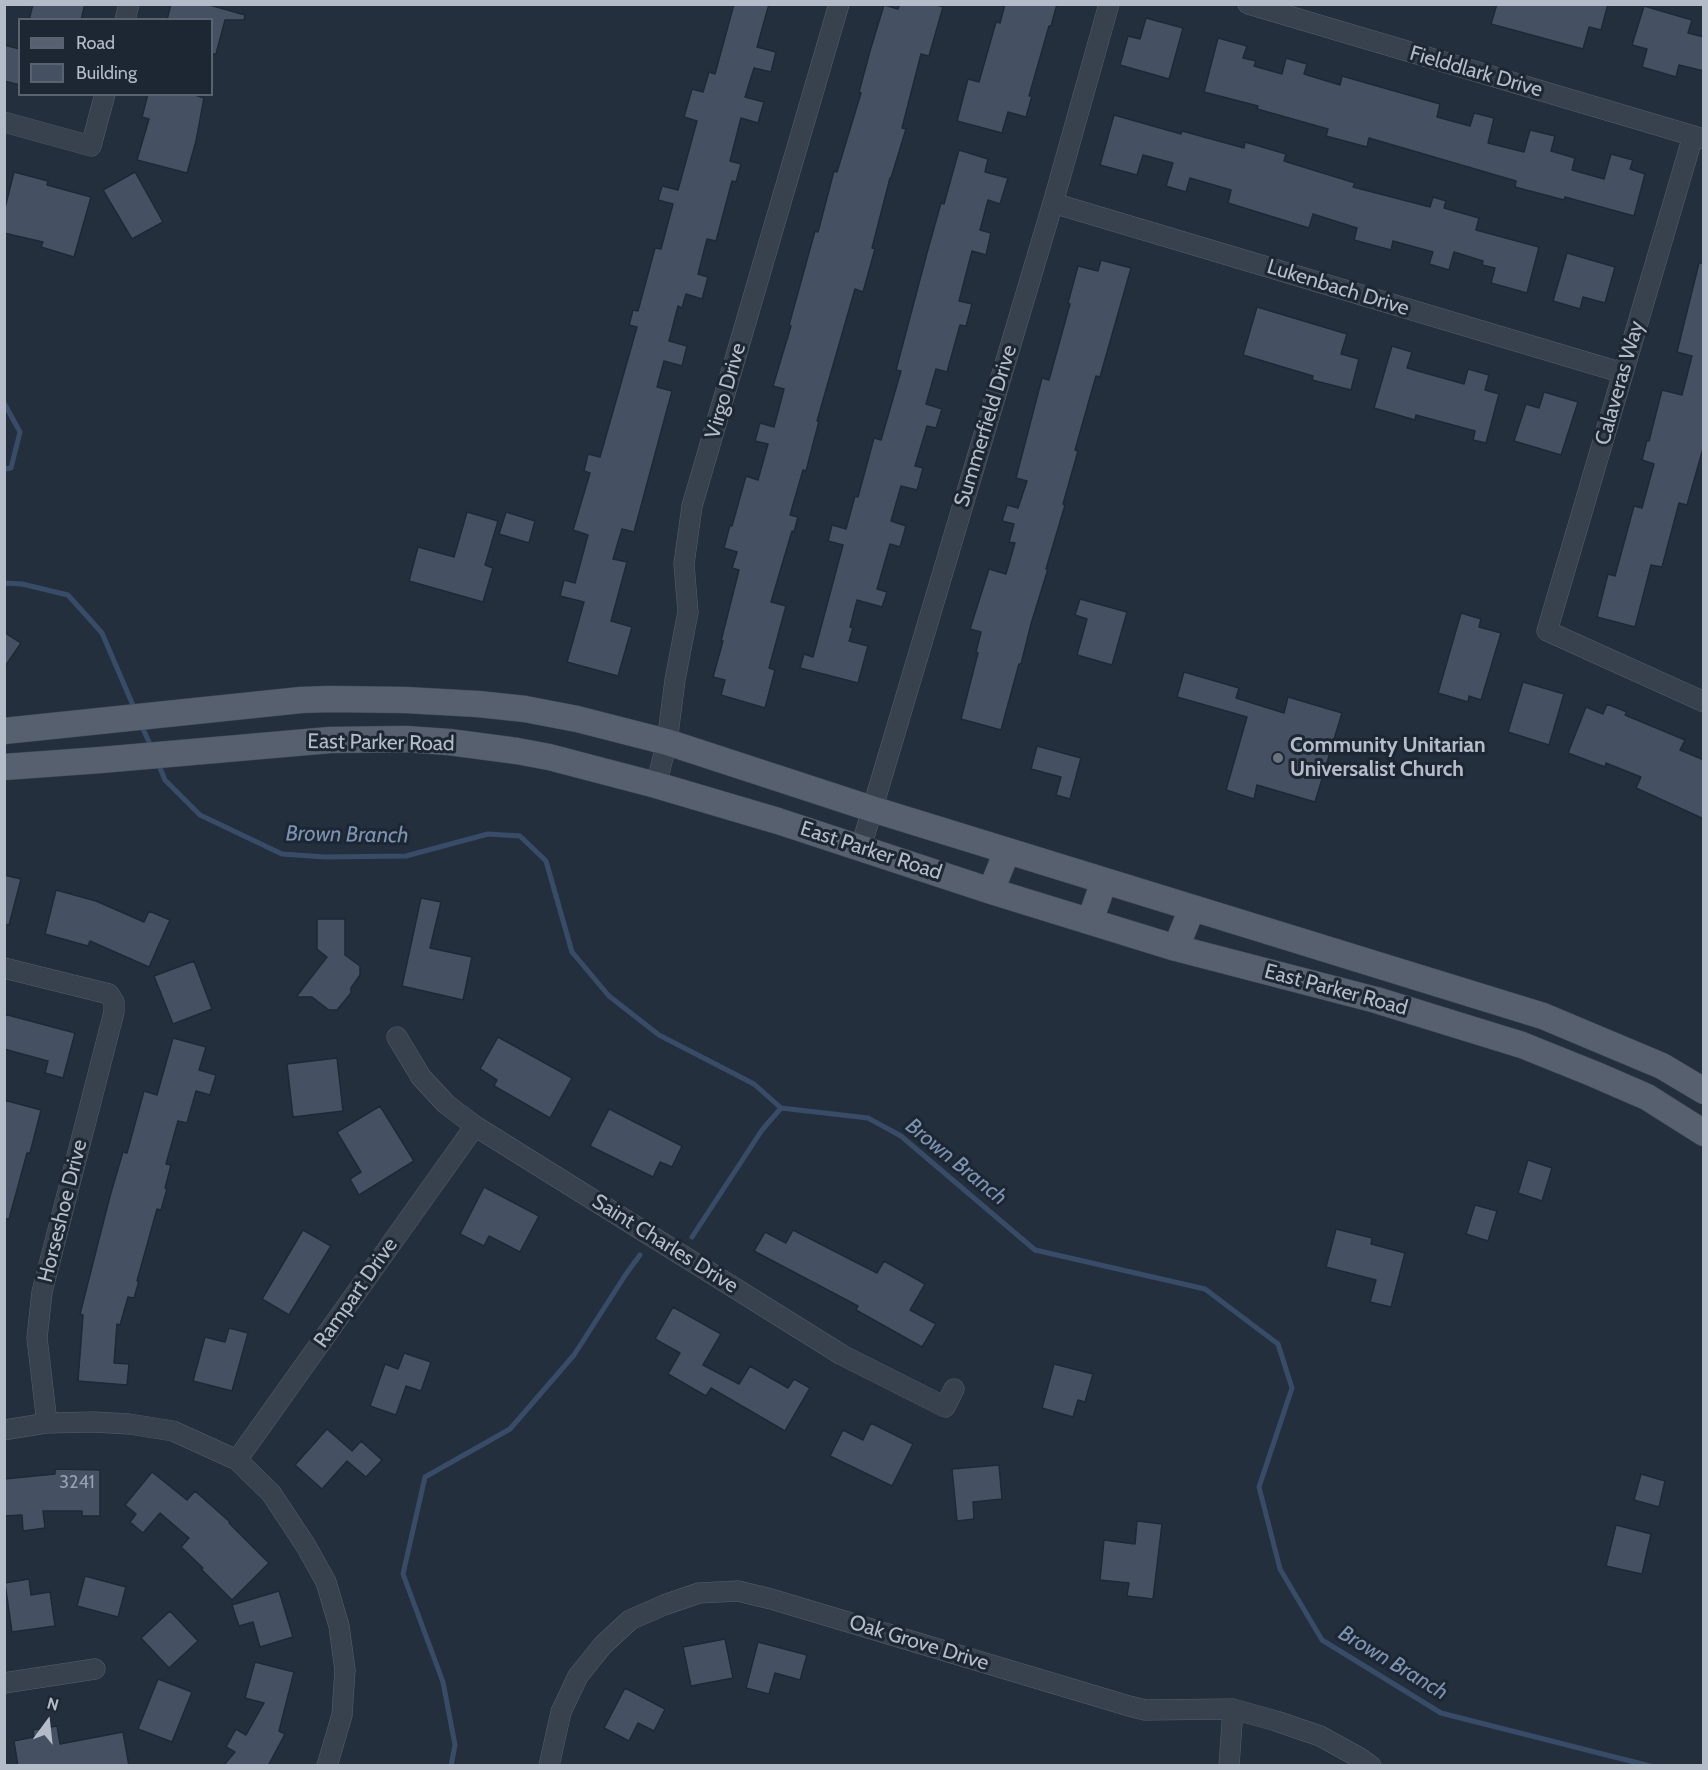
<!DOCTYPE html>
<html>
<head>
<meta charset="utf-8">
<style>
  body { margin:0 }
  #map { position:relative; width:1708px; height:1770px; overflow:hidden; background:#242f3e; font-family:Cabin,sans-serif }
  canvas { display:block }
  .frame { position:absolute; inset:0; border:6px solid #b4bcc9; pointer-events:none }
  .legend { position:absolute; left:18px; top:18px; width:195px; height:78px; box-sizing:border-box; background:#1d2633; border:2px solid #59626f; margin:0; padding:8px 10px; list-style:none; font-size:18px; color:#b4bcc9 }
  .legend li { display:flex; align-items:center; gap:12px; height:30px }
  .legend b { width:30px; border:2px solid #59626f }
  .north { position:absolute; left:18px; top:1692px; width:60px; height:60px; -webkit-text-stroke:4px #1d2633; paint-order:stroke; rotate:15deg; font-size:16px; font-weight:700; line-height:24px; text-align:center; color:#b4bcc9 }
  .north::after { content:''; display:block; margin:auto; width:21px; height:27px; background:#b4bcc9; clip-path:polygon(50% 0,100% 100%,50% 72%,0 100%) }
</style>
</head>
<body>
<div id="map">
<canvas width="1708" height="1770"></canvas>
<div class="frame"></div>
<ul class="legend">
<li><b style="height:8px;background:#56606e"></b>Road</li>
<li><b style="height:16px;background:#455162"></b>Building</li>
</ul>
<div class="north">N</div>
</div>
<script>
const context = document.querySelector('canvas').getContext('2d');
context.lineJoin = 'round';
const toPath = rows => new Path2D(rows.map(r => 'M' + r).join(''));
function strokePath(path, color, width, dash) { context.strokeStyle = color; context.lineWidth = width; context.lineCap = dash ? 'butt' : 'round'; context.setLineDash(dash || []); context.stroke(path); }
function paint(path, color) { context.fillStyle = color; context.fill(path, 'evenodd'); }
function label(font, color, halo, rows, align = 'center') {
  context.font = font + ' Cabin,sans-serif'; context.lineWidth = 6; context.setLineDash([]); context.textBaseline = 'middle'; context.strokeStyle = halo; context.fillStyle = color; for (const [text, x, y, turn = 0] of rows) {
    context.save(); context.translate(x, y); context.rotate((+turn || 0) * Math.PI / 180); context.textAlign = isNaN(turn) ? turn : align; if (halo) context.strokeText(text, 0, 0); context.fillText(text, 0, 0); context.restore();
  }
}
const stream = toPath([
  [4,403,20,432,11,468,4,469],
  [4,583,22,584,68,595,102,633,135,710],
  [141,724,152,749],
  [158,763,165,780,200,815,282,854,325,857,406,856,488,834,520,836,546,861,572,952,609,996,659,1035,754,1084,781,1108,868,1118,901,1136,1035,1250,1205,1289,1278,1344,1292,1388,1259,1487,1280,1569,1322,1640,1441,1713,1650,1766],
  [692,1237,762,1130,781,1108],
  [451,1766,455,1745,443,1682,403,1574,425,1477,510,1429,574,1355,626,1274,640,1255]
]);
const building = toPath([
  [33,4,85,4,81,20,29,20,33,4],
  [171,4,206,4,245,15,244,20,225,20,216,54,212,54,212,20,167,20,171,4],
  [734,4,769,4,757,47,776,52,771,72,754,68,745,97,764,102,758,123,741,118,730,161,741,164,736,182,732,181,716,241,707,239,698,274,708,277,702,299,686,294,682,308,678,306,669,341,687,346,682,366,664,361,657,387,672,391,634,532,622,529,613,559,627,562,611,621,632,627,618,676,567,662,584,602,560,596,564,580,575,583,588,535,573,530,590,473,584,471,588,454,600,457,637,327,629,325,633,310,638,311,655,248,661,249,673,204,658,200,662,186,678,190,697,121,684,117,692,89,703,92,709,72,715,74,734,4],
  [900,4,934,4,943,7,929,56,921,54,902,128,906,129,891,178,890,178,872,248,875,249,863,292,855,289,817,421,819,421,806,471,803,470,790,515,798,517,794,532,792,531,771,602,786,606,769,668,775,670,765,708,721,695,725,680,713,677,723,641,721,641,739,570,732,568,737,552,724,548,730,525,732,526,746,476,758,480,768,444,755,441,760,423,774,427,784,389,773,386,791,326,789,325,815,231,818,232,834,171,837,172,861,93,859,92,870,51,884,5,898,9,900,4],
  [1005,4,1057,4,1051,26,1049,26,1029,96,1032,96,1026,117,1008,112,1002,133,957,121,968,79,979,82,996,22,1000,23,1005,4],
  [1497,4,1608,4,1601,30,1589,27,1583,49,1491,24,1497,4],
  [1644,6,1692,20,1688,33,1704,37,1704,71,1679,65,1676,77,1642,67,1647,49,1632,45,1644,6],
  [1146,18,1183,28,1169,79,1120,65,1128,36,1140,39,1146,18],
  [1218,38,1247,46,1243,58,1256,61,1254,66,1282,74,1286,58,1307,64,1304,74,1340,85,1342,76,1440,104,1437,117,1470,126,1474,113,1494,118,1488,143,1524,152,1530,130,1555,136,1551,151,1575,158,1572,170,1604,179,1611,154,1633,160,1630,169,1645,174,1634,216,1565,197,1564,200,1515,187,1516,181,1369,138,1367,147,1326,136,1328,129,1257,109,1258,106,1204,92,1218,38],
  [4,45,20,49,20,85,4,81,4,45],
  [148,94,192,94,204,98,196,141,187,173,137,160,149,119,142,117,148,94],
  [1114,115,1181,134,1182,131,1244,148,1245,142,1286,154,1284,161,1355,183,1353,187,1430,207,1433,197,1446,201,1444,208,1479,218,1476,230,1539,247,1527,293,1491,283,1495,268,1482,265,1483,261,1454,252,1449,270,1429,264,1433,252,1393,241,1391,250,1354,240,1357,228,1313,214,1309,228,1228,203,1231,190,1190,178,1186,192,1166,186,1173,163,1143,155,1137,175,1100,165,1114,115],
  [959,150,988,159,985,172,1008,178,1000,204,988,200,980,230,991,233,986,255,972,251,959,301,972,304,966,326,960,325,947,372,936,369,926,404,942,409,936,428,927,426,915,466,923,468,917,490,901,486,891,521,906,526,900,547,890,544,877,589,887,592,882,607,857,600,850,627,853,628,849,641,868,646,858,683,800,668,804,654,813,657,843,545,828,541,832,525,846,529,855,496,858,497,874,438,881,440,901,371,896,370,927,253,941,203,944,204,959,150],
  [14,172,48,181,47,185,91,197,74,257,41,247,43,242,4,233,4,212,14,172],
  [135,172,163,222,132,239,103,190,135,172],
  [1567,253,1615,267,1605,303,1583,297,1580,309,1553,301,1567,253],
  [1101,260,1131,268,1100,377,1096,376,1075,450,1078,451,1063,504,1065,505,1046,569,1048,569,1031,624,1021,664,1019,664,1001,730,961,719,978,653,976,652,981,632,970,629,989,569,1006,574,1015,543,1009,542,1014,524,1002,521,1007,505,1018,508,1027,481,1016,478,1042,378,1049,380,1070,304,1068,303,1078,266,1098,271,1101,260],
  [1699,263,1704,263,1704,445,1687,505,1679,503,1662,567,1651,565,1635,627,1597,617,1608,574,1615,576,1634,506,1642,508,1654,464,1642,460,1647,440,1649,441,1662,390,1682,395,1692,356,1677,352,1699,263],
  [1257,307,1347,334,1341,354,1359,359,1351,390,1312,380,1313,376,1243,355,1257,307],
  [1392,346,1412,352,1407,368,1464,384,1468,369,1489,375,1485,390,1499,394,1486,443,1473,440,1475,431,1416,415,1415,420,1374,408,1392,346],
  [1544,392,1578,402,1561,455,1514,441,1526,404,1539,408,1544,392],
  [467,512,498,521,485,565,493,568,483,602,409,581,418,547,454,557,467,512],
  [506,512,535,521,529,543,499,534,506,512],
  [1080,599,1127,612,1112,665,1077,655,1087,619,1075,615,1080,599],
  [1461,613,1481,619,1479,627,1501,633,1481,700,1469,696,1468,702,1438,693,1461,613],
  [4,632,21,643,4,668,4,632],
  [1184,672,1239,688,1236,698,1284,713,1288,697,1342,713,1315,802,1257,785,1254,799,1226,790,1247,717,1177,697,1184,672],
  [1523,682,1564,694,1549,745,1508,732,1523,682],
  [1607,704,1627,712,1625,715,1685,740,1680,750,1704,760,1704,819,1636,788,1641,777,1606,763,1605,767,1568,753,1586,707,1603,714,1607,704],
  [1037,746,1081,758,1070,799,1056,795,1061,777,1031,769,1037,746],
  [4,875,21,879,9,925,4,924,4,875],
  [56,890,96,901,144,922,149,911,170,920,149,967,90,941,88,946,45,934,56,890],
  [421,898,441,902,430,948,472,957,463,1000,402,986,421,898],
  [317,919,345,919,345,955,360,966,360,975,351,988,351,993,337,1010,329,1010,312,997,296,997,327,957,317,949,317,919],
  [194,961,212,1009,173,1024,154,976,194,961],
  [4,1014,75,1033,63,1078,45,1073,48,1061,4,1049,4,1014],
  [498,1037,572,1078,550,1118,494,1086,497,1080,480,1069,498,1037],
  [173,1038,206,1047,199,1070,216,1075,210,1095,196,1091,187,1123,178,1121,166,1164,171,1165,165,1188,167,1189,161,1210,157,1209,137,1281,139,1281,134,1298,128,1297,120,1325,117,1324,114,1363,129,1364,127,1385,78,1381,83,1315,80,1314,110,1196,123,1152,127,1153,144,1091,157,1095,173,1038],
  [337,1058,343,1111,293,1117,287,1064,337,1058],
  [4,1100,41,1110,30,1153,27,1153,9,1219,4,1219,4,1100],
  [380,1106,414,1161,359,1195,350,1179,361,1172,337,1132,380,1106],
  [609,1109,682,1146,672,1167,660,1162,653,1177,590,1146,609,1109],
  [1528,1160,1552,1168,1542,1201,1518,1193,1528,1160],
  [484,1187,539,1216,520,1252,489,1236,484,1246,460,1234,484,1187],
  [1475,1205,1497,1211,1488,1241,1466,1234,1475,1205],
  [1336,1229,1372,1238,1371,1244,1405,1253,1391,1307,1370,1302,1376,1280,1326,1267,1336,1229],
  [303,1230,331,1246,289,1315,262,1299,303,1230],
  [793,1230,877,1273,884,1261,925,1284,910,1310,936,1324,922,1347,856,1310,858,1306,754,1251,765,1232,786,1243,793,1230],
  [673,1307,721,1334,703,1365,739,1384,750,1366,788,1388,794,1379,810,1388,785,1431,711,1388,706,1396,668,1374,680,1353,655,1339,673,1307],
  [229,1328,248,1333,232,1391,193,1381,205,1337,225,1342,229,1328],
  [404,1353,431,1362,421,1391,406,1386,396,1415,370,1406,385,1364,398,1369,404,1353],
  [1054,1364,1093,1374,1085,1402,1078,1400,1073,1417,1042,1408,1054,1364],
  [871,1423,913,1444,892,1486,830,1456,843,1430,863,1440,871,1423],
  [327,1429,352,1451,361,1441,382,1460,366,1477,347,1461,322,1489,295,1465,327,1429],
  [999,1465,1002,1499,973,1502,974,1519,957,1521,952,1469,999,1465],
  [55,1469,100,1470,100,1516,82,1516,82,1511,43,1511,45,1528,23,1531,22,1515,4,1516,4,1479,55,1474,55,1469],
  [152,1472,187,1500,195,1491,230,1522,229,1523,269,1563,232,1600,201,1569,203,1568,181,1547,189,1538,160,1513,143,1533,130,1522,136,1514,125,1505,152,1472],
  [1641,1474,1665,1481,1659,1507,1634,1500,1641,1474],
  [1137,1521,1162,1524,1153,1599,1127,1596,1129,1583,1100,1580,1104,1540,1135,1544,1137,1521],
  [1616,1525,1651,1534,1642,1574,1606,1566,1616,1525],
  [85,1576,126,1587,118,1617,77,1606,85,1576],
  [29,1579,31,1595,50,1592,55,1626,12,1632,5,1583,29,1579],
  [279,1591,293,1637,260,1647,253,1622,239,1626,232,1605,279,1591],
  [170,1611,198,1641,169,1668,141,1638,170,1611],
  [725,1639,733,1678,691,1686,683,1647,725,1639],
  [758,1642,807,1655,800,1680,775,1673,769,1694,746,1688,758,1642],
  [255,1662,294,1672,279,1731,285,1734,268,1766,223,1766,235,1752,226,1747,236,1729,246,1735,264,1703,245,1698,255,1662],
  [158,1679,192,1692,172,1742,138,1729,158,1679],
  [625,1688,665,1709,654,1731,638,1723,629,1741,604,1728,625,1688],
  [57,1726,60,1744,123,1732,129,1766,18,1766,14,1741,34,1737,33,1730,57,1726]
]);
const minor = toPath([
  [1248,4,1704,139],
  [125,20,129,4],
  [4,122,91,146,105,94],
  [1693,136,1547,631,1704,702],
  [1053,203,1623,373],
  [656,785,667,742,675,680,688,612,684,564,692,506,839,4],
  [861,847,1053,203,1109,4],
  [4,968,109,994,114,1002,114,1012,42,1292,37,1338,47,1423],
  [397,1037,421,1077,446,1104,475,1126,842,1355,945,1407,954,1389],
  [4,1430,47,1423,94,1422,129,1424,173,1431,237,1460,271,1493,306,1546,326,1582,339,1626,345,1670,342,1715,327,1766],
  [237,1460,475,1126],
  [4,1683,95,1669],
  [549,1766,561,1712,578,1676,603,1645,630,1620,664,1605,699,1593,738,1591,771,1599,1129,1706,1145,1710,1233,1709,1276,1721,1320,1736,1360,1758,1371,1766],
  [1229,1766,1233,1709]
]);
const major = toPath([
  [4,731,301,700,330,699,405,700,478,704,525,709,577,719,667,742,872,809,1543,1016,1662,1066,1704,1091],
  [4,767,101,760,330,740,405,739,449,742,517,751,549,757,656,785,778,821,991,891,1176,948,1376,1000,1522,1045,1594,1074,1647,1097,1704,1133],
  [991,891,1007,851],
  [1090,921,1104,881],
  [1176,948,1192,908]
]);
const markers = [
  [1278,758,6,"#6b7280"]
];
const numberNames = [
  ["3241",77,1483]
];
const streetNames = [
  ["Fielddlark Drive",1476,72,16],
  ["Lukenbach Drive",1338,288,17],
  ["Calaveras Way",1620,383,-74],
  ["Virgo Drive",726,391,-74],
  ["Summerfield Drive",986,426,-73],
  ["East Parker Road",381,743,1],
  ["East Parker Road",871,851,18],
  ["East Parker Road",1336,990,15],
  ["Horseshoe Drive",63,1211,-76],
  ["Saint Charles Drive",665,1244,32],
  ["Rampart Drive",356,1293,-55],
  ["Oak Grove Drive",919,1643,17]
];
const poiNames = [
  ["Community Unitarian",1290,746],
  ["Universalist Church",1290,770]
];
const waterNames = [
  ["Brown Branch",347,835,1],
  ["Brown Branch",956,1162,39],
  ["Brown Branch",1393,1663,31]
];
strokePath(stream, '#394c67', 5);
paint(building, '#455162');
strokePath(building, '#1f2835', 1.5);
strokePath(minor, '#565f6c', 21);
strokePath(major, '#414a57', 27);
strokePath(minor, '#38414e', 20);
strokePath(major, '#56606e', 26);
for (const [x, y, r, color] of markers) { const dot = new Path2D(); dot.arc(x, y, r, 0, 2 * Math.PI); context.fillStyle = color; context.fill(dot); strokePath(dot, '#1d2633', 2); }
label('18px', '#98a1af', null, numberNames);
label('21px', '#b4bcc9', '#1d2633', streetNames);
label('bold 21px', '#b4bcc9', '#1d2633', poiNames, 'left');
label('italic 22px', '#7c92b1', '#1d2633', waterNames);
</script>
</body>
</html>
